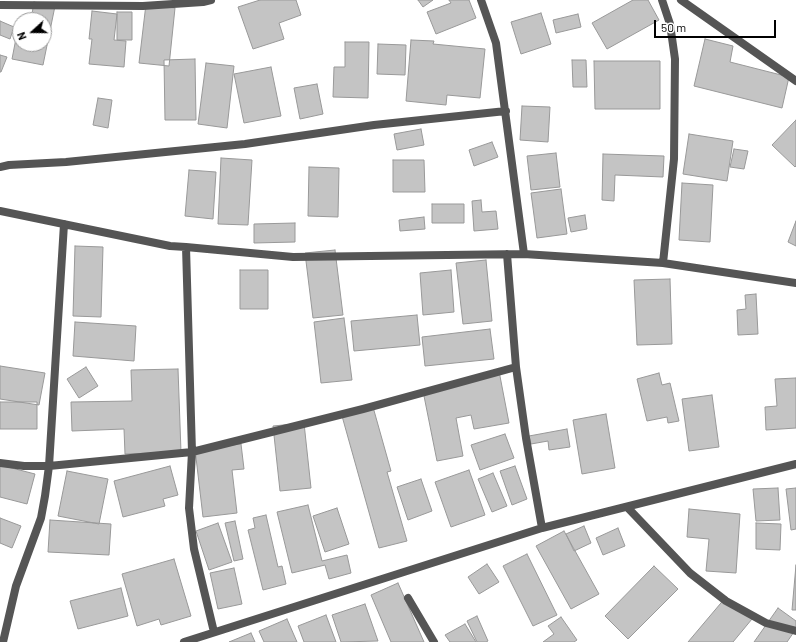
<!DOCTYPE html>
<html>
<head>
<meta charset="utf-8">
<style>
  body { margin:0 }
  #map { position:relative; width:796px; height:642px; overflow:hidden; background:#fff; font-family:Barlow,sans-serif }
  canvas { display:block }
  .north { position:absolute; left:12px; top:12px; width:40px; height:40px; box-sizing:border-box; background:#fff; border:1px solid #999; border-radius:50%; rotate:249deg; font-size:11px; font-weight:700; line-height:16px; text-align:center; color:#000 }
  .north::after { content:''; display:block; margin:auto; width:14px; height:18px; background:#000; clip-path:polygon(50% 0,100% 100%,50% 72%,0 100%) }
  .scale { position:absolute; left:654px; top:20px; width:122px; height:18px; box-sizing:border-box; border:2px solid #000; border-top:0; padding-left:5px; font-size:12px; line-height:14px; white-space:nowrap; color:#000; -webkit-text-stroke:3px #fff; paint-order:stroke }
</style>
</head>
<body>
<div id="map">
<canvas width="796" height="642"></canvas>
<div class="north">N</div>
<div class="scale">50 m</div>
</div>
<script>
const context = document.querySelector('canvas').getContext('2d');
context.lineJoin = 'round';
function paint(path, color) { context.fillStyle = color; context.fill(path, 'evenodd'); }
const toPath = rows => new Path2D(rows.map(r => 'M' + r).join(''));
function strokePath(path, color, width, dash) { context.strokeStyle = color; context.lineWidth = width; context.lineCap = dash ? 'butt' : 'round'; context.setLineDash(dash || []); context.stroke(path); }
const building = toPath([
  [260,0,296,0,301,15,279,23,284,39,253,49,238,7,260,0],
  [418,0,433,0,423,7,418,0],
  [449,0,469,0,476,18,436,34,427,12,451,3,449,0],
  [633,0,648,0,659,20,607,49,592,23,633,0],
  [34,2,55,6,43,65,12,59,18,28,20,29,20,44,44,44,44,20,31,20,34,2],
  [146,4,175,8,169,66,139,63,146,4],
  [92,11,117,14,114,40,126,41,124,67,89,64,92,39,89,39,92,11],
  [117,12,132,12,132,40,117,40,117,12],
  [541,13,551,44,521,54,511,22,541,13],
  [578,14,581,27,556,33,553,20,578,14],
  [0,21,14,27,10,39,0,35,0,21],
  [705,39,733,46,730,62,789,77,782,108,694,86,705,39],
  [411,40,434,41,433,44,485,49,480,98,447,95,446,105,406,101,411,40],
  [345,42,369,42,368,98,333,97,334,67,345,67,345,42],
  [378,44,406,45,405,75,377,74,378,44],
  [0,55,7,57,1,72,0,72,0,55],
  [195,59,196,120,165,120,164,60,195,59],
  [572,60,586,60,587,87,573,87,572,60],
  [594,61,660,61,660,109,595,109,594,61],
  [206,63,234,66,227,128,198,124,206,63],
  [271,67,281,116,244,123,234,74,271,67],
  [317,84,323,114,300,119,294,88,317,84],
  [98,98,112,100,108,128,93,125,98,98],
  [522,106,550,107,548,142,520,140,522,106],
  [796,120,796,166,795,167,772,145,796,120],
  [421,129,424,145,397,150,394,134,421,129],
  [689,134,733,141,727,181,683,174,689,134],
  [492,142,498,157,474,166,469,150,492,142],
  [734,149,748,151,744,169,730,167,734,149],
  [556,153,560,187,531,190,527,156,556,153],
  [603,154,664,156,663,177,615,175,614,201,602,200,603,154],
  [221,158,252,160,248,225,218,224,221,158],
  [393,160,424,160,425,192,393,192,393,160],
  [309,167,339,168,338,217,308,216,309,167],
  [189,170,216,172,213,219,185,216,189,170],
  [682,183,713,185,710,242,679,240,682,183],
  [561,189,567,234,537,238,531,193,561,189],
  [481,200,482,212,496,211,498,229,474,231,472,201,481,200],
  [432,204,464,204,464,223,432,223,432,204],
  [585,215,587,229,571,232,568,218,585,215],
  [424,217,425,229,400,231,399,220,424,217],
  [796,221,796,246,788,242,796,221],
  [295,223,295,242,254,243,254,224,295,223],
  [75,246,103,247,101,317,73,316,75,246],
  [335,250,343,315,313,318,305,253,335,250],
  [486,260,492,321,463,324,456,263,486,260],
  [240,270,268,270,268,309,240,309,240,270],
  [451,270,454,312,423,315,420,273,451,270],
  [670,279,672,344,637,345,634,280,670,279],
  [756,294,758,334,738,335,737,310,746,309,745,295,756,294],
  [417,315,420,345,354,351,351,321,417,315],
  [344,318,352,380,321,383,314,322,344,318],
  [75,322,136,326,134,361,73,356,75,322],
  [490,329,494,359,425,366,422,337,490,329],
  [0,366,45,373,39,405,0,399,0,366],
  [86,367,98,386,79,398,67,379,86,367],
  [178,369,181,452,125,454,124,429,72,431,71,402,132,401,131,370,178,369],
  [499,371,509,423,474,429,471,415,456,418,463,456,437,461,423,391,499,371],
  [659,373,662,385,670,383,679,421,668,423,667,417,647,421,637,379,659,373],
  [796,378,796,428,766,430,765,407,777,406,775,379,796,378],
  [712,395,719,447,689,451,682,399,712,395],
  [0,402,37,402,37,429,0,429,0,402],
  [373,407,391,471,387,472,407,541,379,548,342,416,373,407],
  [606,414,615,468,582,474,573,420,606,414],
  [304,423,311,488,280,491,273,426,304,423],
  [567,429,570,447,549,450,548,441,531,444,529,436,567,429],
  [505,434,514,458,480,470,471,445,505,434],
  [241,444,244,469,232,470,237,513,203,517,195,449,241,444],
  [0,465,35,474,27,504,0,497,0,465],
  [170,466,178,495,163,499,165,506,123,517,114,481,170,466],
  [515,466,527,499,512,505,500,471,515,466],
  [469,470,485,515,451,527,435,482,469,470],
  [67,471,108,479,99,524,58,516,67,471],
  [493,473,507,506,492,512,478,479,493,473],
  [421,479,432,511,408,520,397,487,421,479],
  [778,488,780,520,756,521,753,489,778,488],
  [796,488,796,529,791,530,786,489,796,488],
  [308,505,322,561,347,555,351,573,329,579,325,565,292,573,277,512,308,505],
  [337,508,349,544,325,552,313,516,337,508],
  [689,509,740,514,736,573,706,571,709,539,687,537,689,509],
  [266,515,278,567,282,566,286,584,263,590,248,530,255,528,253,518,266,515],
  [0,518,21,526,12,548,0,543,0,518],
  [50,520,111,524,109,555,48,552,50,520],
  [235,521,243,559,234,561,225,523,235,521],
  [218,523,232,562,209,570,196,531,218,523],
  [756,523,781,524,780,550,756,549,756,523],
  [584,526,591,543,574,551,566,534,584,526],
  [618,528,625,546,603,555,596,538,618,528],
  [564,531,599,594,571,609,536,546,564,531],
  [527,554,557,615,533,626,503,566,527,554],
  [174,559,191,616,161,625,159,619,137,626,122,574,174,559],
  [487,564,499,582,479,594,468,577,487,564],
  [796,565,796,610,792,610,796,565],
  [654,566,678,589,628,639,605,616,654,566],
  [234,568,242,604,218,609,210,573,234,568],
  [398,583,424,642,391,642,371,595,398,583],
  [121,588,128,616,78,629,70,601,121,588],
  [726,597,752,619,733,642,688,642,726,597],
  [365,604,378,641,341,642,332,615,365,604],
  [778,608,796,621,796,629,787,642,754,642,778,608],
  [326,615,336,642,304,642,298,626,326,615],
  [477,616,488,641,486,642,477,642,467,621,477,616],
  [561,617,577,640,574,642,543,642,554,634,548,626,561,617],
  [287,619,297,642,264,642,259,631,287,619],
  [465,624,476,642,450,642,445,635,465,624],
  [251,633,255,642,229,642,251,633]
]);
const street = toPath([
  [481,0,496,43,524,254],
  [662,0,670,24,675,59,674,159,663,263],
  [681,0,796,81],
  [0,5,143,6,203,2,211,0],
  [0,167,9,165,66,162,245,144,374,125,506,111],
  [0,211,170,246,186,247,293,257,524,254,663,263,796,283],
  [186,247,192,452,189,508,194,549,214,632],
  [507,254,516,367,526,438,542,528],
  [0,463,24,466,49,466,192,452,363,409,516,367],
  [627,507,690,573,726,601,766,623,796,631],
  [408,598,434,642],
  [3,642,16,586,41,518,45,496,49,466,64,224],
  [184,642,542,528,796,464]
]);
paint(building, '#c4c4c4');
strokePath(building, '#999', 1);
strokePath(street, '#555', 8);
</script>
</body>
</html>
